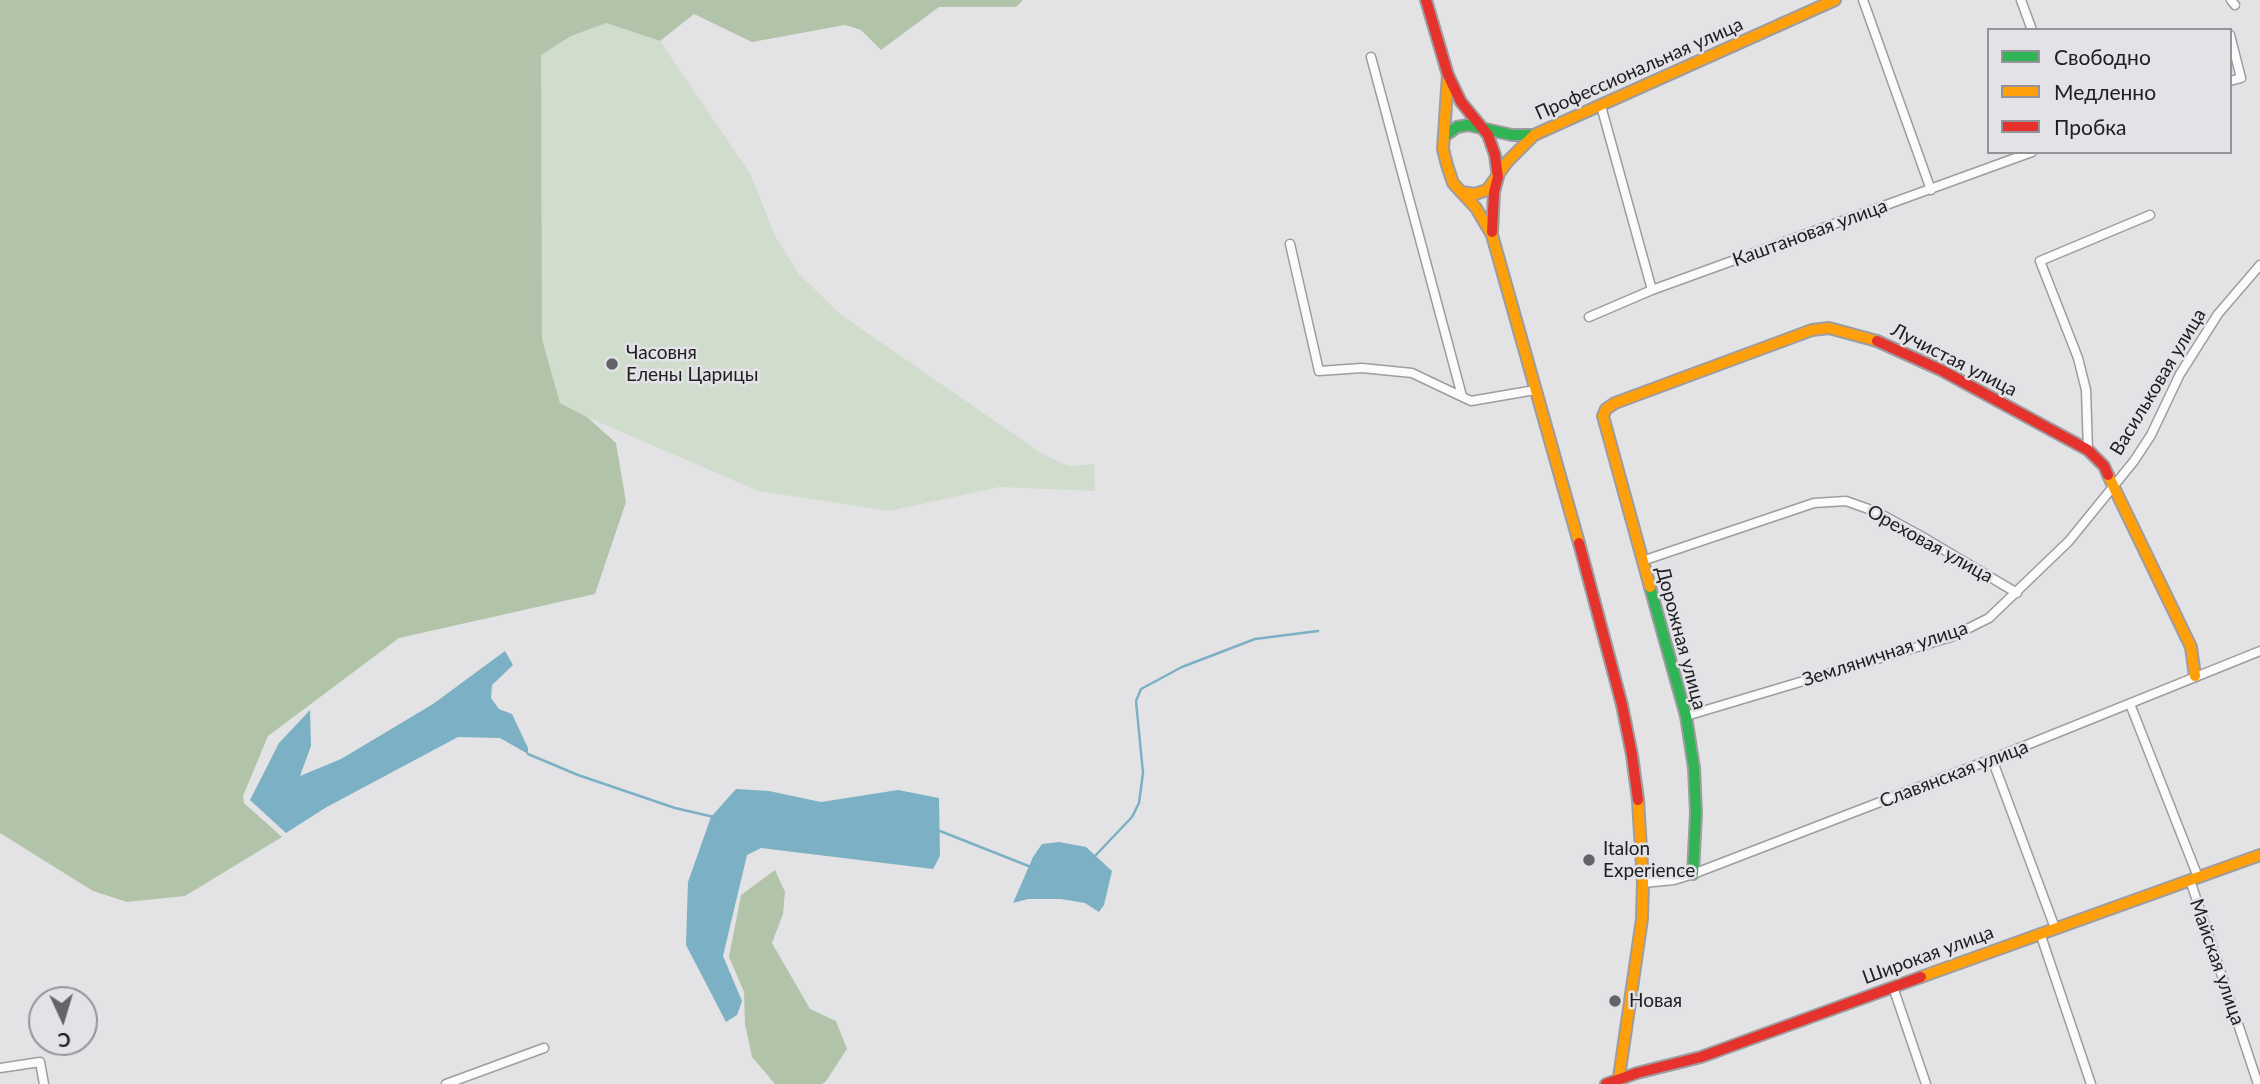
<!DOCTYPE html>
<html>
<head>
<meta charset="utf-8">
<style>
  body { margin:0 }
  #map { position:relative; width:2260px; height:1084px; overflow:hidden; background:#e3e3e6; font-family:Lato,sans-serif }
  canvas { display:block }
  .legend { position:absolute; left:1987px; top:28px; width:245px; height:126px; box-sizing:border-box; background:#e2e2e7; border:2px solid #949498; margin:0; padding:9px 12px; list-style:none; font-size:21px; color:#202022 }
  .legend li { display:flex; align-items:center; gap:14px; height:35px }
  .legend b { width:35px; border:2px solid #949498 }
  .north { position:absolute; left:28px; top:986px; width:70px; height:70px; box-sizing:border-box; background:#e2e2e7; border:2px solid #949498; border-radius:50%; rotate:176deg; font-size:19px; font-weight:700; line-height:28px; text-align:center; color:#202022 }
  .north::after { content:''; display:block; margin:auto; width:24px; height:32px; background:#646467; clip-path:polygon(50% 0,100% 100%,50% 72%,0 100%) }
</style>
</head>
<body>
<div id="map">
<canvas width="2260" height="1084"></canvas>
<ul class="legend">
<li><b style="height:9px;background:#30b455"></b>Свободно</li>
<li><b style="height:9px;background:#ff9f0a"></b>Медленно</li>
<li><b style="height:9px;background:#e5322d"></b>Пробка</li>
</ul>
<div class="north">С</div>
</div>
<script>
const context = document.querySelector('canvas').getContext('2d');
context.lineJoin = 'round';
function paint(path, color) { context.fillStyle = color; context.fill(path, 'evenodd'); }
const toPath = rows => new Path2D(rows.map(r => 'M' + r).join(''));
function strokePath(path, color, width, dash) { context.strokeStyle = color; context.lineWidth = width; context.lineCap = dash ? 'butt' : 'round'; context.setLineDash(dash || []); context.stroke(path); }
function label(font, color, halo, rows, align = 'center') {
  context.font = font + ' Lato,sans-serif'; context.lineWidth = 5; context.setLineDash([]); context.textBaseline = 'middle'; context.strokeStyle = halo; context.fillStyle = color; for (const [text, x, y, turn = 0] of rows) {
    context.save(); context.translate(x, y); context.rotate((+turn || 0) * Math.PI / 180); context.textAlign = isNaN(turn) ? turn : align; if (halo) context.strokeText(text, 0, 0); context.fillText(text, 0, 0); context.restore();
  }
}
const green = toPath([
  [606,23,660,41,751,175,775,236,799,274,840,314,1044,455,1069,466,1094,464,1095,491,999,487,890,511,758,491,587,417,560,403,542,339,540,55,571,36]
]);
const forest = toPath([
  [0,0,1023,0,1016,7,939,7,881,50,861,30,845,25,752,42,694,14,660,41,606,23,571,36,541,55,542,339,560,403,587,417,616,443,626,502,595,594,399,638,268,736,243,796,244,803,282,837,185,896,127,902,93,891,0,833],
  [775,870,785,892,783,914,772,943,810,1009,836,1021,847,1049,826,1081,822,1084,775,1084,752,1057,745,1024,744,992,729,957,741,895]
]);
const water = toPath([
  [505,651,513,665,492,685,491,698,499,709,512,714,528,748,528,754,500,738,458,737,325,808,286,833,250,800,279,743,310,710,311,746,300,776,341,759,433,704],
  [736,789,769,791,821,802,898,790,939,798,940,856,933,869,761,848,747,855,723,956,742,1001,737,1015,726,1022,686,945,688,882,711,817],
  [1059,842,1086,847,1112,871,1104,905,1099,912,1085,903,1061,899,1028,899,1013,903,1033,857,1042,844]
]);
const stream = toPath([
  [528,754,578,775,675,808,714,817],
  [940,831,1031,867],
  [1094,857,1132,817,1139,803,1143,773,1136,701,1141,689,1182,667,1255,639,1318,631]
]);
const street = toPath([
  [1863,0,1931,190],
  [2021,0,2032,30],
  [2231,0,2235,5],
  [2230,35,2241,78,2230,81],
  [1371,57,1462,396],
  [1601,106,1652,290],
  [1290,244,1319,371,1362,368,1412,373,1471,401,1535,390],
  [1589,317,1652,290,2032,152],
  [2088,450,2086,390,2078,358,2040,261,2150,215],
  [1642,561,1814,503,1846,501,1877,512,1921,536,2017,593],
  [2130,704,2198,877],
  [1686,716,1951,637,1989,618,2069,541,2134,461,2151,435,2180,374,2218,314,2260,265],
  [1992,759,2055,928],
  [2190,880,2258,1084],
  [1643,883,1674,880,1693,874,1992,759,2260,651],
  [2040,933,2091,1084],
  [1893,987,1926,1084],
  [0,1068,40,1062,44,1084],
  [446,1084,544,1048]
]);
const fast = toPath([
  [1446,135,1457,127,1468,125,1512,135,1534,135],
  [1650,587,1686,716,1694,768,1696,813,1693,874]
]);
const slow = toPath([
  [1448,75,1443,149,1447,165,1453,183,1476,208,1492,235,1579,543],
  [1461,192,1475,194,1487,190,1508,161,1534,135,1835,0],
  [2108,475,2191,647,2195,676],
  [1650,587,1603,416,1606,409,1615,403,1812,330,1829,328,1877,341],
  [1921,977,2260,855],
  [1618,1084,1642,919,1643,883,1638,800]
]);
const jam = toPath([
  [1426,0,1448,75,1461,102,1488,135,1495,155,1498,177,1494,192,1492,232],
  [1877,341,1941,370,2088,450,2104,466,2108,475],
  [1579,543,1622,705,1632,755,1638,800],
  [1606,1084,1637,1073,1701,1057,1921,977]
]);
const markers = [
  [612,364,7,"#646467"],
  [1589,860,7,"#646467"],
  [1615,1001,7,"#646467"]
];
const streetNames = [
  ["Профессиональная улица",1639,69,-24],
  ["Каштановая улица",1810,233,-20],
  ["Лучистая улица",1954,360,27],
  ["Васильковая улица",2158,382,-59],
  ["Ореховая улица",1930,544,29],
  ["Дорожная улица",1681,638,75],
  ["Земляничная улица",1885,654,-18],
  ["Славянская улица",1954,774,-21],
  ["Широкая улица",1928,955,-20],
  ["Майская улица",2217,962,71]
];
const poiNames = [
  ["Часовня",626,353],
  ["Елены Царицы",626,375],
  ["Italon",1603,849],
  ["Experience",1603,871],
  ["Новая",1629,1001]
];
paint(green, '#d0dccc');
paint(forest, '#b1c4a9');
paint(water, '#7cb0c4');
strokePath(stream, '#7cb0c4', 2.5);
strokePath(street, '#9d9da0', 11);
strokePath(fast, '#9d9da0', 14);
strokePath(slow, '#9d9da0', 14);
strokePath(jam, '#9d9da0', 14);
strokePath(street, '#fbfbfb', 8);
strokePath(fast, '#30b455', 10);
strokePath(slow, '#ff9f0a', 10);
strokePath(jam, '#e5322d', 10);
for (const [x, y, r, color] of markers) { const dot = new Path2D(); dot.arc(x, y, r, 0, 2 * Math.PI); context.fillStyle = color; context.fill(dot); strokePath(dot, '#e2e2e7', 2.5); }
label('19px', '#202022', '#e2e2e7', streetNames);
label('19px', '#202022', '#e2e2e7', poiNames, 'left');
</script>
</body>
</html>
